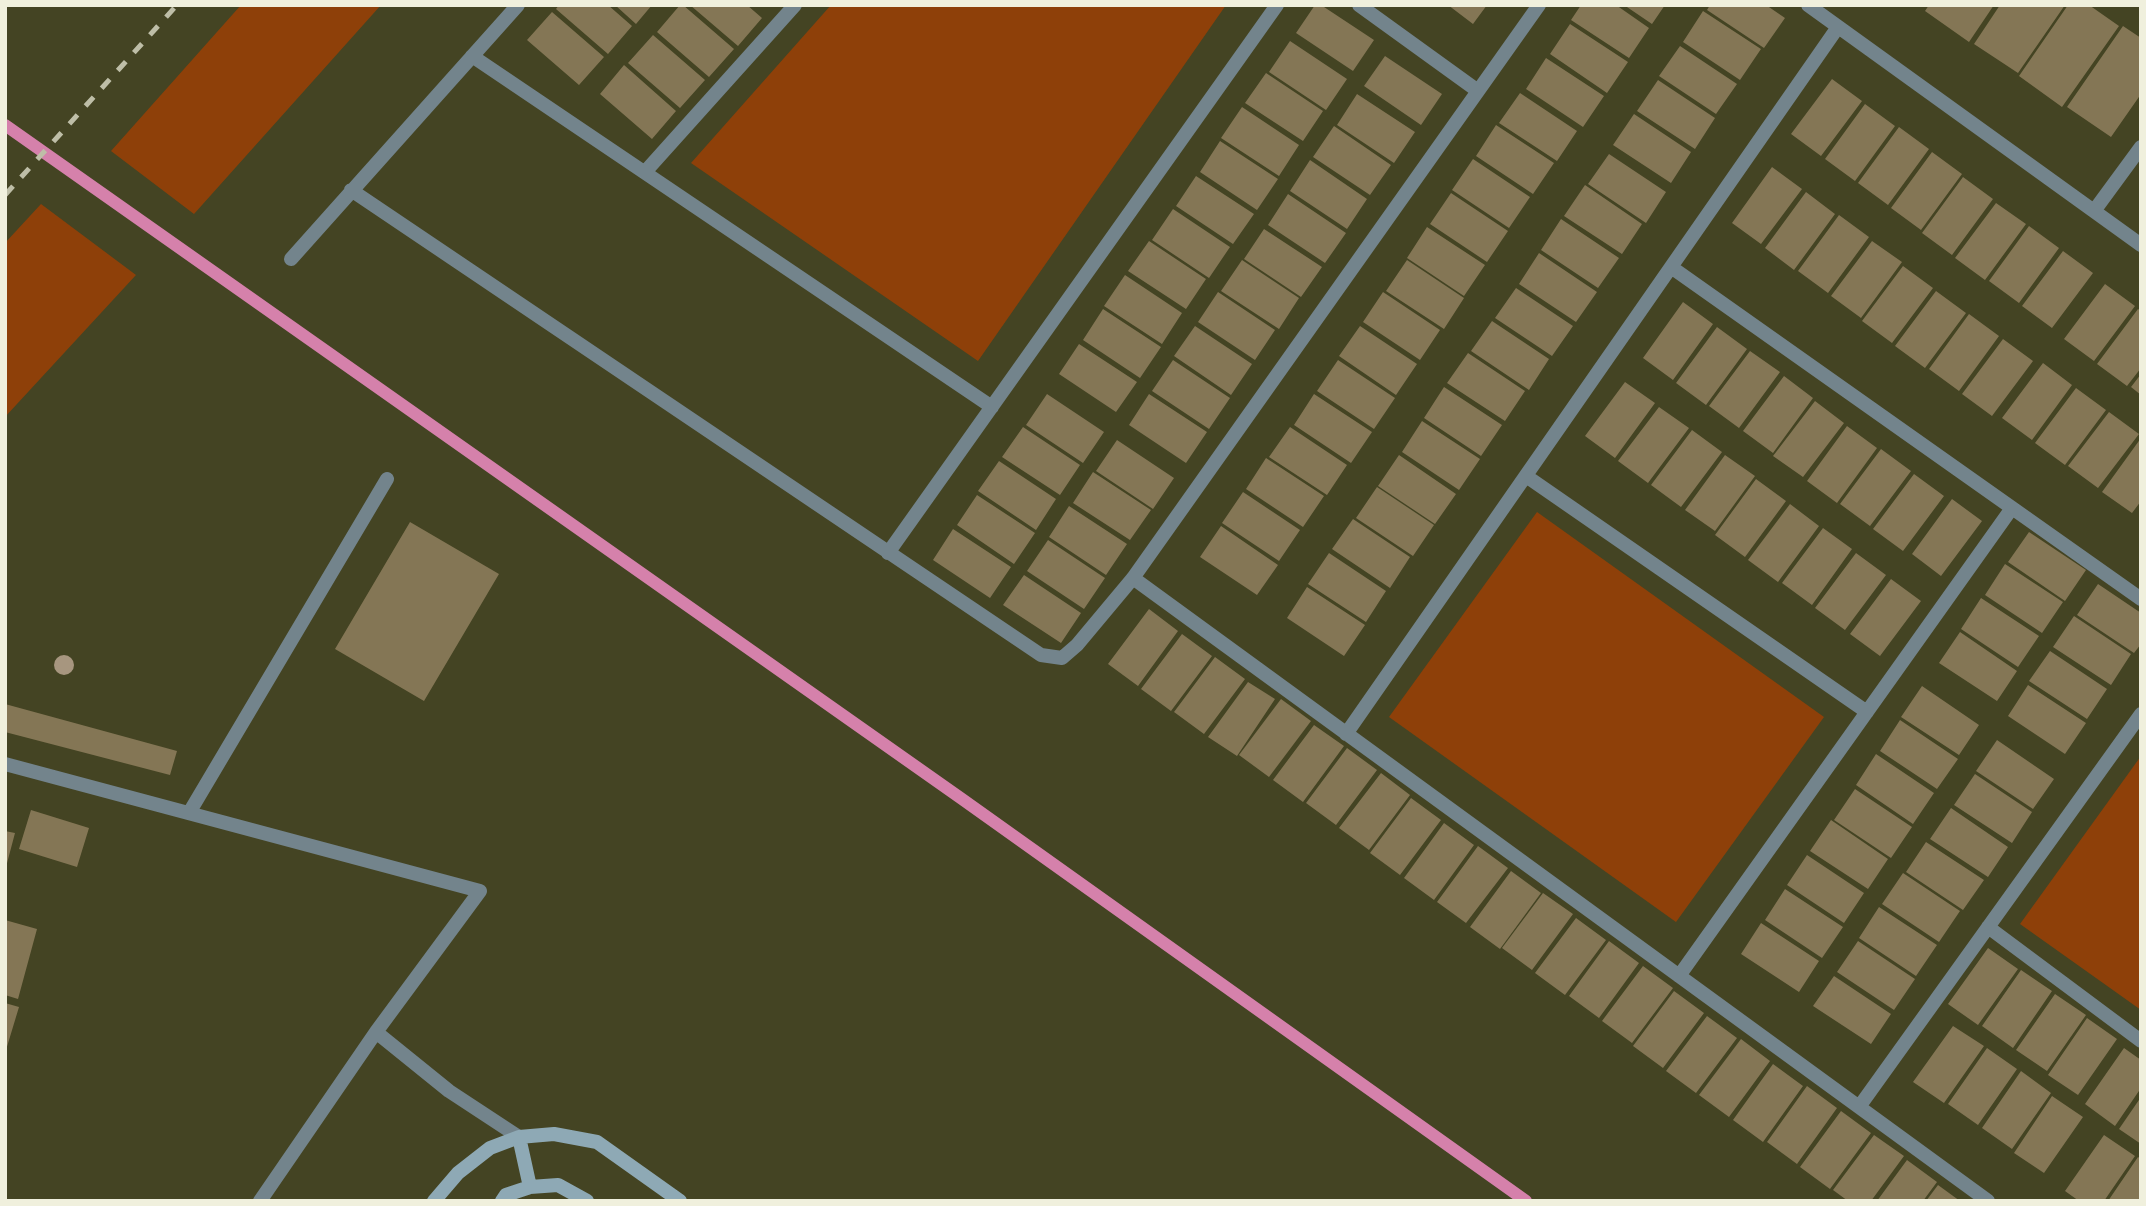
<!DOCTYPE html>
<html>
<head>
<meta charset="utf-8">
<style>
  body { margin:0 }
  #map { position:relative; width:2146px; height:1206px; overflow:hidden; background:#444423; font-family:Signika,sans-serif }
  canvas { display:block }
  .frame { position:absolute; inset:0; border:7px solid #f0f0dd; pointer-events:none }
</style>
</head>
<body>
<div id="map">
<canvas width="2146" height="1206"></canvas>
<div class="frame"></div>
</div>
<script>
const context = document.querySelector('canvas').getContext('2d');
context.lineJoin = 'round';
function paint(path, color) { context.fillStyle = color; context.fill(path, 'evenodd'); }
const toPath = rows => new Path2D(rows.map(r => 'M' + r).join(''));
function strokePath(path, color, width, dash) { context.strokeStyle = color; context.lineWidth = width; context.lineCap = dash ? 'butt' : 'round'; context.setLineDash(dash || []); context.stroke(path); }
const green = toPath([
  [241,5,381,5,194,214,111,151],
  [831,5,1226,5,978,361,691,163],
  [41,204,136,275,5,417,5,243],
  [1537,512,1824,717,1676,922,1389,717],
  [2141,756,2141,1010,2020,924]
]);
const stream = toPath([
  [5,125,962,799,1526,1201]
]);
const building = toPath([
  [559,5,608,5,632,26,608,54,556,9],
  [615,5,652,5,636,24],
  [680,5,683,5,734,49,709,77,657,32],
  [690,5,747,5,762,18,738,46],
  [1315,5,1321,5,1374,40,1353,71,1296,33],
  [1448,5,1487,5,1473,24],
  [1581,5,1616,5,1649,28,1629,58,1571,20],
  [1624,5,1665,5,1652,24],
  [1710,5,1766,5,1785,18,1764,48,1707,10],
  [1929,5,1994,5,1969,42,1925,11],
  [2000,5,2065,5,2018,73,1974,44],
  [2068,5,2089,5,2119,26,2062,107,2019,76],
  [1703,11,1761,49,1740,80,1683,42],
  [552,12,604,57,579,85,527,40],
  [1570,24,1628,62,1607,93,1550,54],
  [2123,26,2141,38,2141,94,2111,137,2067,107],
  [653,35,705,80,680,108,628,63],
  [1290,41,1347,79,1326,110,1269,72],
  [1680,46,1737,84,1716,114,1659,76],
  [1385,56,1442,94,1421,125,1364,86],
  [1546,58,1604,96,1583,127,1526,89],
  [624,65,676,111,652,139,600,94],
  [1266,73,1323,111,1303,141,1245,103],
  [1832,79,1862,101,1821,156,1791,134],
  [1658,80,1715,118,1695,149,1637,111],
  [1520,93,1577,131,1557,161,1499,123],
  [1357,94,1415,132,1394,163,1337,125],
  [1865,104,1895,126,1855,181,1825,159],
  [1242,107,1299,145,1279,176,1221,138],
  [1634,114,1691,152,1671,183,1613,145],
  [1496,125,1554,163,1533,194,1476,156],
  [1334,126,1391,165,1370,195,1313,157],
  [1899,127,1929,149,1888,205,1858,183],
  [1220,141,1278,179,1257,210,1200,172],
  [1932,152,1962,174,1921,230,1891,208],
  [1609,154,1666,192,1646,223,1588,184],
  [1473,159,1530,197,1509,228,1452,190],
  [1310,160,1367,199,1347,229,1290,191],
  [1772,167,1802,189,1761,244,1732,223],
  [1196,176,1254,214,1233,244,1176,206],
  [1963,177,1993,199,1952,255,1922,233],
  [1585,185,1642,224,1622,254,1564,216],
  [1806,192,1835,214,1794,270,1765,248],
  [1451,193,1508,231,1487,262,1430,224],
  [1288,194,1346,233,1325,263,1268,225],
  [1996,203,2026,224,1985,280,1955,258],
  [1173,209,1230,247,1209,278,1152,240],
  [1839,215,1869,237,1828,293,1798,271],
  [1561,219,1619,258,1598,288,1541,250],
  [2029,226,2059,248,2019,303,1989,281],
  [1427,227,1485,265,1464,296,1407,258],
  [1264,229,1322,267,1301,297,1244,259],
  [1149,241,1206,279,1186,309,1128,271],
  [1872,241,1902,262,1861,318,1831,296],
  [2063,251,2093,273,2052,328,2022,306],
  [1539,253,1597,292,1576,322,1519,284],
  [1242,260,1299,298,1279,329,1221,291],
  [1407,260,1464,298,1444,329,1386,291],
  [1903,266,1933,288,1892,343,1862,321],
  [1125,275,1182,313,1162,344,1104,306],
  [2105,284,2135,306,2094,361,2064,339],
  [1516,288,1573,326,1552,356,1495,318],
  [1936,291,1966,313,1925,368,1895,346],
  [1218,292,1275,330,1255,360,1198,322],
  [1383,292,1440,330,1420,360,1363,322],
  [1683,302,1713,324,1673,380,1643,358],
  [1103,309,1161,347,1140,378,1083,340],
  [2138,309,2141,311,2141,368,2127,386,2097,364],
  [1969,314,1999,336,1959,391,1929,369],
  [1492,321,1549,359,1529,390,1471,351],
  [1195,326,1252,364,1231,395,1174,356],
  [1360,326,1417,364,1396,395,1339,356],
  [1717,327,1747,349,1706,405,1676,383],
  [2003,339,2033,361,1992,416,1962,394],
  [1079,344,1137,382,1116,412,1059,374],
  [1750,351,1780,372,1739,428,1709,406],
  [1468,353,1525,391,1505,421,1447,383],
  [1173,360,1230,398,1209,429,1152,391],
  [1338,360,1395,398,1374,429,1317,391],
  [2043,363,2072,385,2032,440,2002,418],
  [2141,374,2141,395,2131,387],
  [1784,376,1813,398,1773,453,1743,431],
  [1625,382,1655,403,1615,458,1585,436],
  [1444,387,1502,425,1481,456,1424,418],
  [2076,388,2106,410,2065,465,2035,443],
  [1047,394,1104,432,1083,463,1026,425],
  [1149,394,1207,432,1186,463,1129,425],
  [1314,394,1372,432,1351,463,1294,425],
  [1815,401,1844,423,1803,477,1773,456],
  [1659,407,1689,428,1648,483,1618,461],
  [2109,412,2139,434,2098,488,2068,466],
  [1422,421,1480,459,1459,490,1402,452],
  [1847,426,1877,448,1837,503,1807,481],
  [1023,427,1080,465,1060,495,1002,457],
  [1290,427,1347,465,1327,495,1269,457],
  [1692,430,1722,452,1681,507,1651,485],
  [2141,438,2141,501,2132,513,2102,492],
  [1117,440,1174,478,1153,509,1096,471],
  [1881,449,1911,471,1870,526,1840,504],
  [1399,455,1456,494,1435,524,1378,486],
  [1725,455,1755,476,1715,531,1685,510],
  [1266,458,1324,496,1303,527,1246,489],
  [999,461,1056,499,1036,530,978,491],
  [1093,472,1151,510,1130,540,1073,503],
  [1914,474,1944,496,1903,551,1873,529],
  [1756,479,1786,501,1745,557,1715,535],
  [1377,487,1434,525,1413,556,1356,518],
  [1243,492,1300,530,1279,561,1222,523],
  [977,495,1035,533,1014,564,957,525],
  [1952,499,1982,521,1941,576,1912,554],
  [1790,504,1819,526,1778,582,1748,560],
  [1069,506,1127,544,1106,575,1049,537],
  [1353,519,1410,557,1390,588,1332,549],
  [410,522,499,574,424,701,335,649],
  [1221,526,1278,565,1257,595,1200,557],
  [1823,528,1852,549,1812,605,1782,583],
  [953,529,1011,567,990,598,933,560],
  [2029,532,2086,570,2065,601,2008,562],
  [1048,540,1105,578,1084,609,1027,571],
  [1329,553,1386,591,1366,622,1308,584],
  [1856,553,1886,575,1845,630,1815,608],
  [2005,564,2063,602,2042,633,1985,595],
  [1024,575,1081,613,1061,643,1003,605],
  [1891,579,1921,601,1880,656,1850,634],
  [2098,584,2141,613,2141,644,2134,653,2077,615],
  [1307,587,1365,625,1344,656,1287,618],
  [1981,598,2039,636,2018,667,1961,629],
  [1149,609,1178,631,1138,686,1108,664],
  [2074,616,2131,654,2111,685,2053,647],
  [1960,632,2017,671,1997,701,1939,663],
  [1182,634,1212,656,1171,711,1141,689],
  [2050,651,2107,689,2087,719,2029,681],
  [1215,657,1245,679,1204,734,1174,712],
  [1248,682,1275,699,1237,756,1208,737],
  [2028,685,2086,723,2065,754,2008,716],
  [1922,686,1979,725,1959,755,1901,717],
  [1281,699,1311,721,1269,777,1239,755],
  [5,704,177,751,170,775,5,732],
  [1900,720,1958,759,1937,789,1880,751],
  [1314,725,1344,746,1303,802,1273,780],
  [1997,740,2054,779,2033,809,1976,771],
  [1347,748,1377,770,1336,825,1306,803],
  [1876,754,1934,793,1913,824,1856,785],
  [1381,773,1410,795,1369,850,1339,828],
  [1975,774,2032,812,2012,843,1954,805],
  [1855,789,1912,827,1891,858,1834,820],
  [1411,798,1441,820,1400,875,1370,853],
  [1951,808,2008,847,1988,877,1930,839],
  [31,810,89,828,77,867,19,849],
  [1831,820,1888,859,1868,889,1810,851],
  [1444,823,1474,845,1434,900,1404,878],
  [5,831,15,833,6,867,5,867],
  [1926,842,1984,880,1963,910,1906,872],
  [1478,846,1508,868,1466,923,1437,902],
  [1807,855,1864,893,1844,923,1787,885],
  [1511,871,1541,893,1500,949,1470,927],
  [1903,873,1960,911,1939,942,1882,904],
  [1785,889,1843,927,1822,958,1765,920],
  [1543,893,1573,914,1532,970,1502,948],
  [1879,907,1937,945,1916,976,1859,938],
  [1576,918,1606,940,1565,995,1535,973],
  [5,920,37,929,18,999,5,995],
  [1761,923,1819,961,1799,992,1741,954],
  [1609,941,1639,963,1599,1018,1569,996],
  [1858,941,1915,979,1894,1010,1837,972],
  [1988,948,2018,969,1978,1025,1948,1004],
  [1643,966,1673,988,1632,1043,1602,1021],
  [2021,970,2052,991,2013,1048,1982,1026],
  [1834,976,1891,1014,1871,1044,1813,1006],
  [1674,991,1704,1013,1663,1068,1633,1046],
  [2055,994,2086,1015,2047,1071,2016,1050],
  [5,1003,19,1007,6,1050,5,1050],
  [1707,1016,1737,1038,1696,1093,1666,1071],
  [2087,1018,2117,1039,2078,1095,2048,1075],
  [1953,1026,1984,1046,1944,1103,1913,1082],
  [1741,1039,1770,1061,1729,1117,1699,1095],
  [1987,1048,2017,1069,1978,1125,1948,1104],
  [2124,1048,2141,1060,2141,1088,2115,1126,2085,1104],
  [1773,1064,1803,1086,1763,1142,1733,1120],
  [2021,1071,2051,1093,2012,1149,1982,1128],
  [1807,1086,1837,1108,1797,1164,1767,1142],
  [2052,1096,2083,1117,2044,1173,2014,1153],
  [2141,1097,2141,1144,2119,1129],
  [1841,1111,1871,1133,1830,1189,1800,1167],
  [1874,1135,1904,1156,1871,1201,1848,1201,1833,1190],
  [2104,1135,2135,1156,2104,1201,2079,1201,2065,1191],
  [2138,1157,2141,1159,2141,1201,2108,1201],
  [1907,1160,1937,1182,1923,1201,1877,1201],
  [1938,1185,1960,1201,1926,1201]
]);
const lane = toPath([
  [5,764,480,891,376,1032,260,1201],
  [189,813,387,479],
  [376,1032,449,1091,519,1137]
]);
const street = toPath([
  [1359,5,1478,91],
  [1808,5,2141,245],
  [472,56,992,407],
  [645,172,795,5],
  [351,190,1041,655,1062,658,1077,645,1133,578,1539,5],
  [2094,211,2141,147],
  [291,259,518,5],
  [1671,267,2141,599],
  [1526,476,1867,712],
  [888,553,1277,5],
  [1133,578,1988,1201],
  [1346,734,1838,27],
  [1988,927,2141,1041],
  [1679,976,2012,508],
  [1859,1107,2141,714]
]);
const secondary = toPath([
  [519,1137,530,1187],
  [434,1201,458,1173,490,1148,519,1137,554,1134,597,1142,680,1201],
  [502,1201,506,1195,530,1187,558,1185,587,1201]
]);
const rail = toPath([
  [5,195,177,5]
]);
const trees = [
  [64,665]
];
paint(green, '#8e4009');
strokePath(stream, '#d581ab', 12);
paint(building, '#847655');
strokePath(lane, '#73848c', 14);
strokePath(street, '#73848c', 14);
strokePath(secondary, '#8ea9b5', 14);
strokePath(rail, '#bebea7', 5, [12, 12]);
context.fillStyle = '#a7967f';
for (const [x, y] of trees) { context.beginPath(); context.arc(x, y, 10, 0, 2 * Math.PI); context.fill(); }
</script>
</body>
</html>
